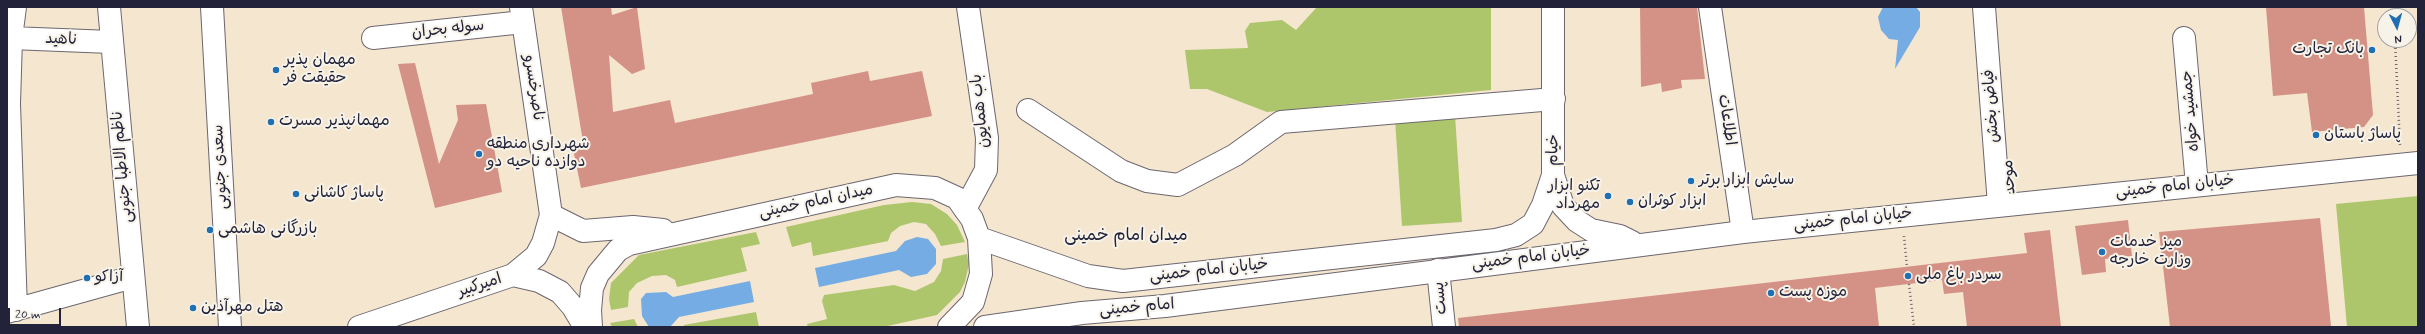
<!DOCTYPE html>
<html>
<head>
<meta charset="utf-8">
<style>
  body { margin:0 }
  #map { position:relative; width:2425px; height:334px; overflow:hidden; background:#f5e6d0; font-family:Mynerve,sans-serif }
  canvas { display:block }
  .frame { position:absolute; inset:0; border:8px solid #22223b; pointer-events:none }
  .north { position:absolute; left:2377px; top:8px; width:40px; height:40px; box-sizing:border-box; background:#f7f3e8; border:1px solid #a29fa3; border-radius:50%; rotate:174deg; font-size:11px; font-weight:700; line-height:16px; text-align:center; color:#22223b }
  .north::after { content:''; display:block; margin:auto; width:14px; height:18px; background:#1f6fb2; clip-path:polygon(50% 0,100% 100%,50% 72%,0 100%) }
  .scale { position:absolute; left:8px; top:308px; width:53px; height:18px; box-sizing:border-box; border:2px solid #22223b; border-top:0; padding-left:5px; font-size:12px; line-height:14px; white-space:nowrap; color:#22223b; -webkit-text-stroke:3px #f7f3e8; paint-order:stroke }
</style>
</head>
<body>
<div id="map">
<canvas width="2425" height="334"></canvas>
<div class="frame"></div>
<div class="north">N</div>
<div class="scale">20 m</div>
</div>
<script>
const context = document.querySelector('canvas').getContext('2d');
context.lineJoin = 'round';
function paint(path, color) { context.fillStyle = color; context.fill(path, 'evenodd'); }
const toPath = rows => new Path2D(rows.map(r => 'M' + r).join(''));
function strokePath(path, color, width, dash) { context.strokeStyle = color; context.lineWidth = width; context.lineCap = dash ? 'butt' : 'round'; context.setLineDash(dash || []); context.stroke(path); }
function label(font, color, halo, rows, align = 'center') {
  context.font = font + ' Mynerve,"Playpen Sans Arabic",sans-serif'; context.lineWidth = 4; context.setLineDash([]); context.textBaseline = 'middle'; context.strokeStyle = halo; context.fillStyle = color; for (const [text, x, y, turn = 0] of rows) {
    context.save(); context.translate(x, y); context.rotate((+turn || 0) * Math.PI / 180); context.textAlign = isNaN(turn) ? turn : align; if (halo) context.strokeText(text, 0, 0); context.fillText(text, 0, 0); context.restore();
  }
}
const green = toPath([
  [1317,7,1491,7,1491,90,1267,112,1207,89,1190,89,1185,50,1248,48,1245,31,1250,23,1282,20,1296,30],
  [1455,115,1462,222,1402,226,1395,119],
  [2418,196,2418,327,2347,327,2336,204],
  [912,202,931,204,947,214,957,225,965,242,941,246,935,234,926,224,914,222,900,226,891,233,888,241,813,256,811,242,792,247,786,227,884,205],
  [756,232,760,244,741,248,747,271,677,287,675,280,666,275,652,276,637,283,629,292,628,307,611,310,609,299,611,283,639,255],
  [967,254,969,264,965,282,960,292,937,315,883,327,808,327,807,324,827,319,822,301,824,295,894,285,915,291,934,282,941,271,943,259],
  [756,312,759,327,684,327,684,325],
  [634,319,638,327,612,327,610,323]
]);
const water = toPath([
  [1883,7,1916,7,1920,12,1920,27,1895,69,1898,40,1889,39,1881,30,1878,17],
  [917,237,928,239,936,249,936,264,927,274,911,277,899,270,819,287,815,268,896,251,905,241],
  [750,281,754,302,679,317,670,327,649,327,642,316,641,299,646,293,666,292,673,297]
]);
const building = toPath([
  [561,7,611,7,612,15,637,7,645,69,632,74,609,55,613,112,670,100,675,123,813,94,811,83,868,71,870,81,922,71,932,116,581,188,572,144,583,142],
  [1640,7,1697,7,1705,79,1681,80,1682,88,1662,92,1661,83,1641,87],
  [2266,7,2364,7,2373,115,2364,127,2312,132,2307,93,2273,96],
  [415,63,439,164,458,120,456,105,486,104,502,192,435,208,398,64],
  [2320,218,2331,326,2170,327,2159,232],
  [2128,220,2132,256,2105,259,2106,272,2082,275,2075,226],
  [2050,230,2061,327,1967,327,1963,292,1944,294,1942,280,1875,288,1879,327,1459,327,1458,318,2027,253,2024,233]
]);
const path = toPath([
  [2393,7,2394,16],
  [2395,40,2400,145],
  [1904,236,1907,267],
  [1909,284,1914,327]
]);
const minor = toPath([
  [15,7,11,38,9,104,16,310],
  [109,7,138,327],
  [1710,7,1743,232],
  [1984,7,1999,205],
  [11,38,111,42],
  [373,38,523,22],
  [2184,38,2197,185],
  [1028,110,1121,171,1147,181,1178,185,1235,155,1281,122,1554,99],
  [965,209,986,170,987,138,968,7],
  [1438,270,1444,327],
  [7,312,133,277]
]);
const major = toPath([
  [212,7,230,327],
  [1553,7,1553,175,1563,206,1577,221,1591,230,1620,236,1632,242],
  [551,215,583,231,633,227,663,230],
  [979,238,1088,276,1123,281,1286,263,1496,240,1516,235,1533,224,1543,205,1553,175],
  [513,275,536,256,543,243,551,215,521,7],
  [359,327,513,275,539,281,560,292,573,307,585,327],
  [591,327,590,310,592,288,598,274,618,250,629,244,896,185,935,188,957,198,972,219,979,238,981,274,973,302,949,327],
  [985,327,1082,313,1165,306,1743,232,2418,163]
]);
const markers = [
  [2372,50,4,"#1f6fb2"],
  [276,70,4,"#1f6fb2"],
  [271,122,4,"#1f6fb2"],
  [2316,135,4,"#1f6fb2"],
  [479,154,4,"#1f6fb2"],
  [1691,181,4,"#1f6fb2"],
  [296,194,4,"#1f6fb2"],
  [1608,196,4,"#1f6fb2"],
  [1630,202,4,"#1f6fb2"],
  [210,230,4,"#1f6fb2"],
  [2102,252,4,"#1f6fb2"],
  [1908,276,4,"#1f6fb2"],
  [87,278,4,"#1f6fb2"],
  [1771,293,4,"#1f6fb2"],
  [193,308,4,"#1f6fb2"]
];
const streetNames = [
  ["سوله بحران",448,30,-6],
  ["ناهید",61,40,2],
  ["ناصرخسرو",533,88,82],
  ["فیاض بخش",1992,106,-94],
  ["باب همایون",981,111,-96],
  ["جمشید خواه",2191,111,-95],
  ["اطلاعات",1726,120,82],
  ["خیام",1554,150,-89],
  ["ناظم الاطبا جنوبی",123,167,-95],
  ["سعدی جنوبی",221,167,-93],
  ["موحد",2010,177,-94],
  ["خیابان امام خمینی",2175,187,-6],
  ["میدان امام خمینی",816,202,-12],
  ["خیابان امام خمینی",1853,220,-6],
  ["خیابان امام خمینی",1531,258,-7],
  ["خیابان امام خمینی",1209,271,-6],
  ["امیرکبیر",480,286,-18],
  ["پست",1441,298,-95],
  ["امام خمینی",1137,308,-5]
];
const poiNames = [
  ["بانک تجارت",2364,50,"right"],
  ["مهمان پذیر",284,61],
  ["حقیقت فر",284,79],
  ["مهمانپذیر مسرت",279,122],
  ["پاساژ باستان",2324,135],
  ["شهرداری منطقه",487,145],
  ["دوازده ناحیه دو",487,163],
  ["سایش ابزار برتر",1699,181],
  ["تکنو ابزار",1600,187,"right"],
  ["مهرداد",1600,205,"right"],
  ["پاساژ کاشانی",304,194],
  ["ابزار کوثران",1638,202],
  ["بازرگانی هاشمی",218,230],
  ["میز خدمات",2110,243],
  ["وزارت خارجه",2110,261],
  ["سردر باغ ملی",1916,276],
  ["آزاکو",95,278],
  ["موزه پست",1779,293],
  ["هتل مهرآذین",201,308]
];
const neighbourhoodNames = [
  ["میدان امام خمینی",1126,236]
];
paint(green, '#aec66b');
paint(water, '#75ace4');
paint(building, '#d49287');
strokePath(minor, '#6c676f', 24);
strokePath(major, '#6c676f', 24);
strokePath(path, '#6c676f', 2.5, [1, 3]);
strokePath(minor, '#fff', 22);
strokePath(major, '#fff', 22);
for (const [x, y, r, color] of markers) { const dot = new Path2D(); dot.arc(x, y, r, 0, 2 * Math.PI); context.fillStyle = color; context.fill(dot); strokePath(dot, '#f7f3e8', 1.5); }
label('16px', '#22223b', '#f7f3e8', streetNames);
label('16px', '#22223b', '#f7f3e8', poiNames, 'left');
label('17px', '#22223b', '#f7f3e8', neighbourhoodNames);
</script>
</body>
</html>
